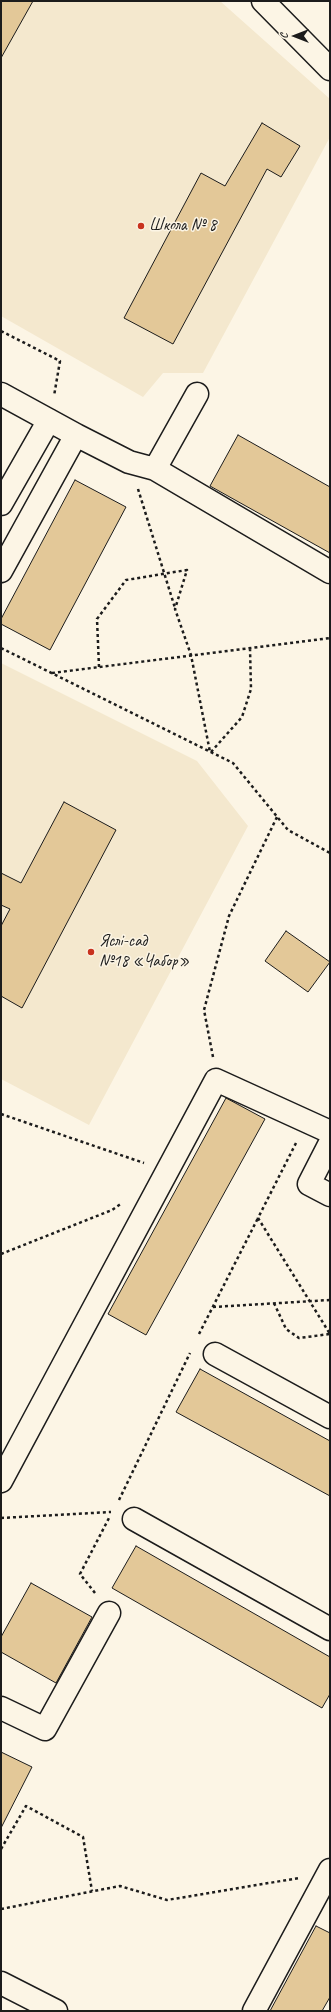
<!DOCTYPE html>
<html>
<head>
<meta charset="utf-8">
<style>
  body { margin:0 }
  #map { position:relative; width:331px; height:2012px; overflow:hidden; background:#fcf5e5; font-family:Caveat,sans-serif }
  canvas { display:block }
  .frame { position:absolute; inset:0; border:2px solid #1c1c1c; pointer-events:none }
  .north { position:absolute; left:275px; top:16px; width:40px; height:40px; -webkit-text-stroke:3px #fcf5e5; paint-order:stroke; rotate:270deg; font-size:11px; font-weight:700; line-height:16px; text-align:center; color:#1c1c1c }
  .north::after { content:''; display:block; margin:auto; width:14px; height:18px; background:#1c1c1c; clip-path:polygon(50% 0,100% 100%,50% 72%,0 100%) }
</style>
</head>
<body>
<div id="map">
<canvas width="331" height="2012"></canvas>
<div class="frame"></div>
<div class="north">С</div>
</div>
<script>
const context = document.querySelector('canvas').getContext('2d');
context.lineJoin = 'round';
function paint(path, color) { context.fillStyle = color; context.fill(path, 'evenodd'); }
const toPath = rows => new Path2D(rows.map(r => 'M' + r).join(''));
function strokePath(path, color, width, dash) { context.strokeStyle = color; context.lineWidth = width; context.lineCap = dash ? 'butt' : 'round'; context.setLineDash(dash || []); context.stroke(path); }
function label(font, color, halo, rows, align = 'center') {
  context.font = font + ' Caveat,sans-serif'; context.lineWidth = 3; context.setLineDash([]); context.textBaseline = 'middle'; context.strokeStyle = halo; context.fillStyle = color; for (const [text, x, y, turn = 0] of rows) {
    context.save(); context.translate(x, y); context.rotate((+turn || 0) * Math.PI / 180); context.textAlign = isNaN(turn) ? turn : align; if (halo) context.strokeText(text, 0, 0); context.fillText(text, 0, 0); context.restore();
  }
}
const built = toPath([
  [1,1,220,1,330,99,330,137,203,373,163,373,143,397,1,316],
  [1,663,197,761,248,826,89,1125,1,1079]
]);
const building = toPath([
  [1,1,33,1,1,58,1,1],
  [262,123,300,146,281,177,267,169,173,344,124,318,201,173,225,186,262,123],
  [238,435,330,487,330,553,210,486,238,435],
  [75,480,126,507,50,650,1,624,1,619,75,480],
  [64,802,116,830,22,1008,1,996,1,926,10,909,1,905,1,873,21,883,64,802],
  [286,931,330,962,308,992,265,961,286,931],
  [226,1098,265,1119,146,1335,108,1314,226,1098],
  [200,1369,330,1441,330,1496,176,1412,200,1369],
  [136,1546,330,1657,330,1694,322,1708,112,1588,136,1546],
  [31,1583,92,1617,56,1683,1,1652,1,1637,31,1583],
  [1,1752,32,1767,1,1828,1,1752],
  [316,1926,330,1933,330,1997,322,2011,270,2011,316,1926]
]);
const path = toPath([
  [1,331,60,361,54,396],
  [138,489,175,608],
  [1,648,233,763,288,830,330,853],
  [99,667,97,619,126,580,187,570,175,609,191,655,210,752],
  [52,673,330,638],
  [211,752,242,717,251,689,250,648],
  [213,1057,204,1010,229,916,277,817],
  [1,1114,144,1163],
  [296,1143,258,1218,330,1334],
  [1,1254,112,1210,122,1203],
  [274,1303,286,1329,299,1338,330,1334],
  [213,1307,330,1300],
  [199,1334,258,1218],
  [119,1500,190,1353],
  [1,1518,111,1512],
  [95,1593,80,1574,109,1518],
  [1,1849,26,1806,83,1837,92,1891],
  [1,1909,120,1886,167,1900,299,1878]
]);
const minor = toPath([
  [263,1,330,69],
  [1,394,76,435,1,571],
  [76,435,129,462,155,469,330,572],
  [155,469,197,394],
  [1,504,49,420],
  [330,1143,309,1184,330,1195],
  [215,1354,330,1417],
  [1,1481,216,1080,330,1132],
  [134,1519,330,1629],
  [1,1708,45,1729,109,1613],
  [1,1983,56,2011],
  [254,2011,330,1870]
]);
const markers = [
  [141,226,4,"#c8321e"],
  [91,952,4,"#c8321e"]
];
const poiNames = [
  ["Школа № 8",149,226],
  ["Яслі-сад",99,942],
  ["№18 «Чабор»",99,962]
];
paint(built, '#f4e8ce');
paint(building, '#e3c898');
strokePath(building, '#1c1c1c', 1);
strokePath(minor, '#1c1c1c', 25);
strokePath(path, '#1c1c1c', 2.5, [3, 3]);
strokePath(minor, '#fcf5e5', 22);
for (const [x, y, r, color] of markers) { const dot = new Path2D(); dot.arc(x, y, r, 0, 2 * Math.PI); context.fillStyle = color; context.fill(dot); strokePath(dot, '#fcf5e5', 1.5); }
label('17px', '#1c1c1c', '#fcf5e5', poiNames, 'left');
</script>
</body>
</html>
